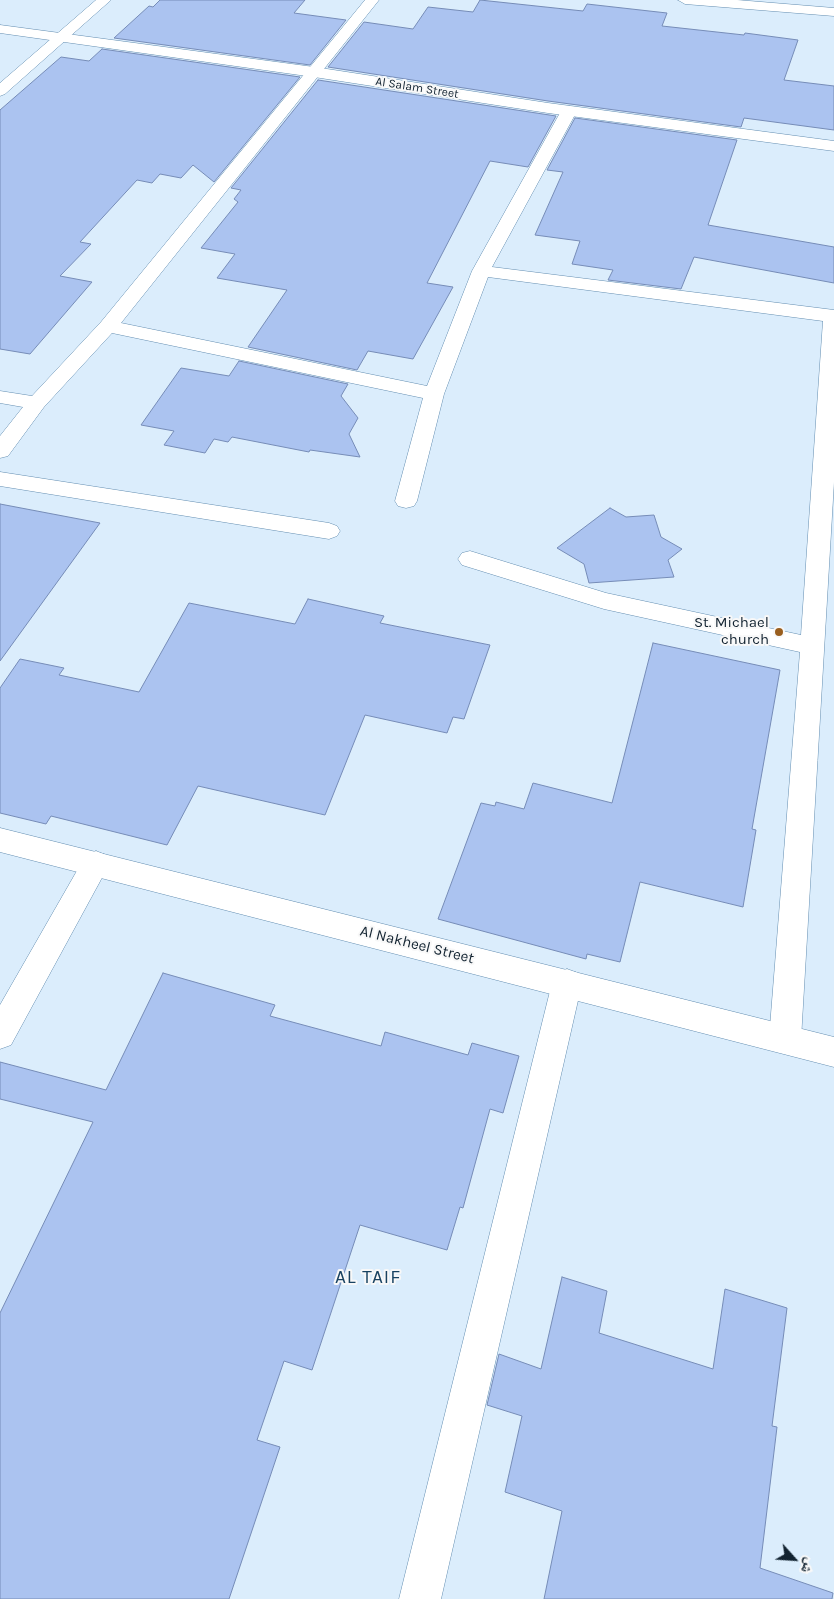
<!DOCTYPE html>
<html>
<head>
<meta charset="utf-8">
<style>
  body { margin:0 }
  #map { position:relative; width:834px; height:1599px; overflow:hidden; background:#dbedfc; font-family:Karla,"Noto Naskh Arabic",sans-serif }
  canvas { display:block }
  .north { position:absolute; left:769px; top:1534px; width:50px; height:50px; -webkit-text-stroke:4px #f8f8f8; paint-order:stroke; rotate:116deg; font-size:14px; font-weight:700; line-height:20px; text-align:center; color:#112230 }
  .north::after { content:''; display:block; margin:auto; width:18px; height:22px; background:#112230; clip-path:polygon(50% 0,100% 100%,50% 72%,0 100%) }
</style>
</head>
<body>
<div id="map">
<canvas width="834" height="1599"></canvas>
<div class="north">ش</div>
</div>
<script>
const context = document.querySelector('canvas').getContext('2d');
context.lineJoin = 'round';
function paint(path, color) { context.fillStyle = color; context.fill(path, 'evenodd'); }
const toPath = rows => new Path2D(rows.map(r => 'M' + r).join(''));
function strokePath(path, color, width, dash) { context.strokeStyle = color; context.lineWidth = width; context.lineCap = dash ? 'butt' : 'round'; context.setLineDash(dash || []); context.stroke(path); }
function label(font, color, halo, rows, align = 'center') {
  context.font = font + ' Karla,sans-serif'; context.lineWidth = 4; context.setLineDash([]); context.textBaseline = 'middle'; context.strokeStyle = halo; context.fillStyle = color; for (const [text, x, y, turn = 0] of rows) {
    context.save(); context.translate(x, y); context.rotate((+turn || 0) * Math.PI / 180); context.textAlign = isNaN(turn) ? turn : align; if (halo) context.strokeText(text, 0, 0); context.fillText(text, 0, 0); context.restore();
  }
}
const building = toPath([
  [160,0,305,0,294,13,346,20,310,65,114,38,149,6,153,7,160,0],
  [480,0,583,11,587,4,667,13,662,26,744,35,745,33,798,40,784,80,834,86,834,130,744,118,741,127,548,101,328,67,364,22,413,29,428,7,473,12,480,0],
  [102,49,300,77,214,182,193,165,181,178,160,174,152,183,137,180,80,242,91,244,60,276,92,282,30,354,0,349,0,110,61,57,89,61,102,49],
  [318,80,556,116,528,167,490,161,427,283,453,287,413,359,368,351,357,370,248,347,287,290,217,278,235,254,201,248,238,202,234,199,241,190,231,188,318,80],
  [575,118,737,140,708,225,834,247,834,283,694,257,681,289,608,280,613,270,572,264,580,241,535,235,563,172,547,170,575,118],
  [239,361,348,384,341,396,358,418,349,434,360,457,310,450,309,452,232,437,228,442,214,439,205,453,164,445,174,431,141,425,181,368,229,376,239,361],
  [0,504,100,523,0,661,0,504],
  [610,508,626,517,654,515,661,537,682,549,668,560,674,577,589,583,584,564,557,548,610,508],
  [308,599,384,616,380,623,490,645,464,719,453,717,447,733,365,715,325,815,198,786,167,845,51,816,46,824,0,813,0,688,20,659,64,668,59,675,139,692,189,603,295,624,308,599],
  [653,643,780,670,752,829,756,830,743,907,640,882,620,962,587,954,586,959,438,919,481,803,495,806,496,802,524,809,533,783,612,803,653,643],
  [163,973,275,1005,270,1016,381,1046,385,1032,468,1055,472,1043,519,1056,503,1113,490,1109,463,1208,460,1207,447,1250,360,1225,312,1370,284,1361,257,1440,280,1447,229,1599,0,1599,0,1313,93,1122,0,1099,0,1062,106,1090,163,973],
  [562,1277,607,1291,599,1333,713,1369,725,1289,787,1308,772,1426,777,1427,760,1568,833,1593,832,1599,544,1599,562,1511,505,1492,522,1416,487,1405,499,1354,541,1369,562,1277]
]);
const street = toPath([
  [96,0,111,0,5,94,0,96,0,83,96,0],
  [365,0,379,0,121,323,427,386,472,271,561,111,563,108,569,106,575,108,577,111,492,267,834,310,834,482,801,1039,796,1049,785,1053,774,1049,769,1039,800,652,604,609,462,565,458,559,462,553,470,551,606,593,801,635,823,321,488,277,444,394,417,501,414,506,406,508,398,506,395,501,423,398,112,333,44,407,8,456,0,458,0,436,23,407,0,403,0,391,32,396,101,322,365,0],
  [678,0,737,0,834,8,834,16,685,4,678,0],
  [0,472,329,523,337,526,340,531,337,536,329,539,0,486,0,472],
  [96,851,106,855,110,863,11,1045,0,1049,0,1005,86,855,96,851],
  [567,969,578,973,582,983,441,1599,399,1599,552,983,556,973,567,969]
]);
const secondary = toPath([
  [0,25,314,67,548,103,834,141,834,151,548,113,314,77,0,33,0,25],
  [0,828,834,1037,834,1067,0,852,0,828]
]);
const markers = [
  [779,632,5,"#995e1e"]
];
const farStreetnames = [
  ["Al Salam Street",417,88,9]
];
const poiNames = [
  ["St. Michael",769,623],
  ["church",769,640]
];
const streetNames = [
  ["Al Nakheel Street",417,945,14]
];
const nearNeighbourhoodnames = [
  ["AL TAIF",368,1278]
];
paint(building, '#abc3f0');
strokePath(building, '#768cb7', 1);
strokePath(street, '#648eb1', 1);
strokePath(secondary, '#648eb1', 1);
paint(street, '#fff');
paint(secondary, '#fff');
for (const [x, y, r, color] of markers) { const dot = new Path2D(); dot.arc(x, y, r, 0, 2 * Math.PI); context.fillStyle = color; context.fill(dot); strokePath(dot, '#f8f8f8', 2); }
label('12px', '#112230', '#f8f8f8', farStreetnames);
label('15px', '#112230', '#f8f8f8', poiNames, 'right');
label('15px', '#112230', '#f8f8f8', streetNames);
context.letterSpacing = '1px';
label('19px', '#184261', '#f8f8f8', nearNeighbourhoodnames);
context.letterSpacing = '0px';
</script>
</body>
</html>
